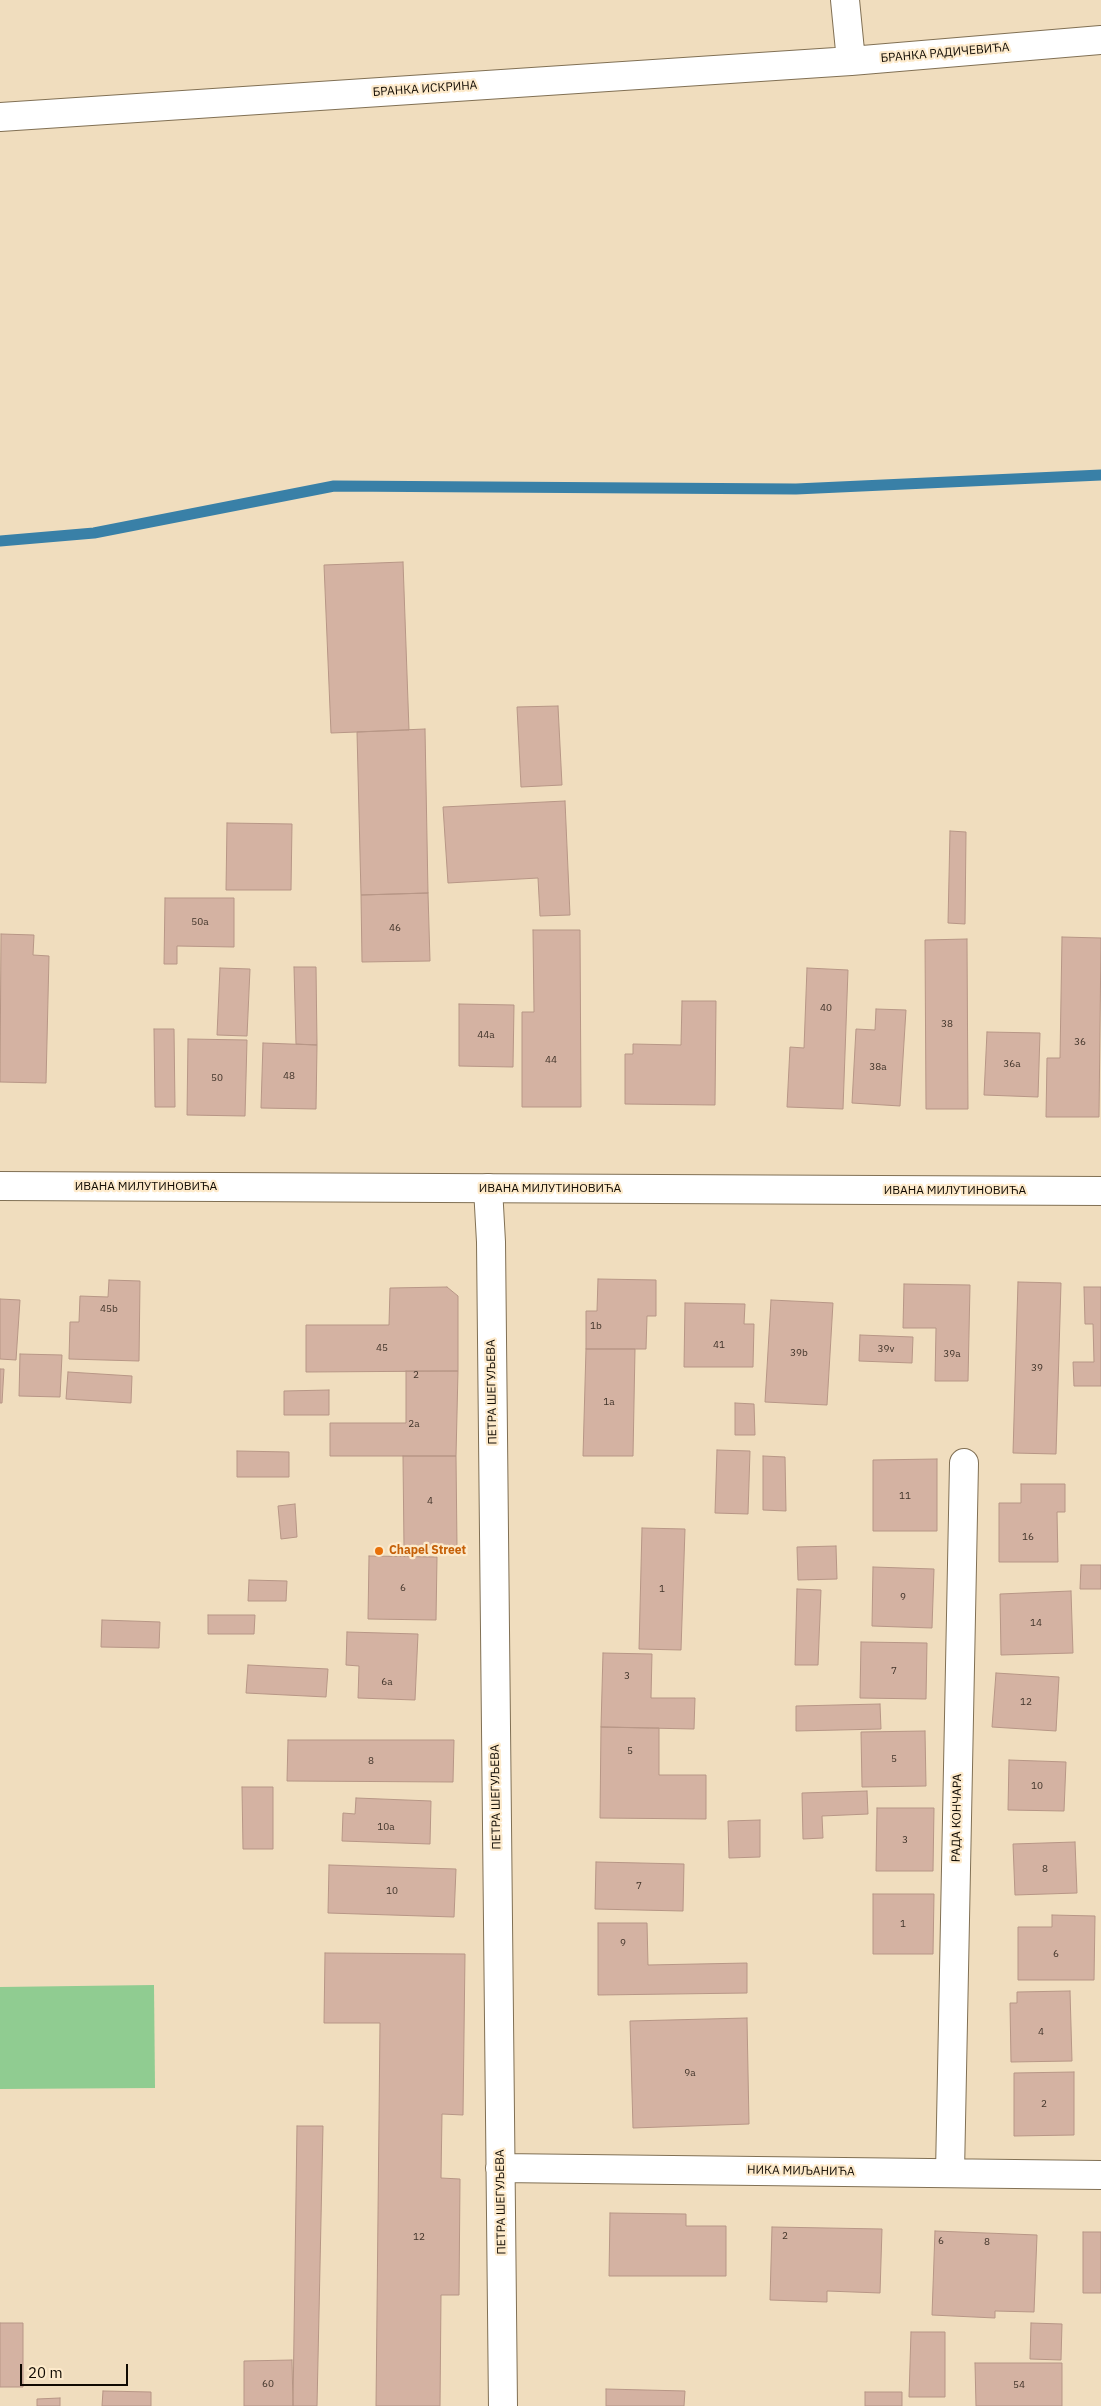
<!DOCTYPE html>
<html>
<head>
<meta charset="utf-8">
<style>
  body { margin:0 }
  #map { position:relative; width:1101px; height:2406px; overflow:hidden; background:#f0ddbe; font-family:"IBM Plex Sans",sans-serif }
  canvas { display:block }
  .scale { position:absolute; left:20px; top:2364px; width:108px; height:22px; box-sizing:border-box; border:2px solid #100a02; border-top:0; padding-left:6px; font-size:15px; line-height:18px; white-space:nowrap; color:#100a02; -webkit-text-stroke:4px #fdeacb; paint-order:stroke }
</style>
</head>
<body>
<div id="map">
<canvas width="1101" height="2406"></canvas>
<div class="scale">20 m</div>
</div>
<script>
const context = document.querySelector('canvas').getContext('2d');
context.lineJoin = 'round';
function paint(path, color) { context.fillStyle = color; context.fill(path, 'evenodd'); }
const toPath = rows => new Path2D(rows.map(r => 'M' + r).join(''));
function strokePath(path, color, width, dash) { context.strokeStyle = color; context.lineWidth = width; context.lineCap = dash ? 'butt' : 'round'; context.setLineDash(dash || []); context.stroke(path); }
function label(font, color, halo, rows, align = 'center') {
  context.font = font + ' "IBM Plex Sans",sans-serif'; context.lineWidth = 4.5; context.setLineDash([]); context.textBaseline = 'middle'; context.strokeStyle = halo; context.fillStyle = color; for (const [text, x, y, turn = 0] of rows) {
    context.save(); context.translate(x, y); context.rotate((+turn || 0) * Math.PI / 180); context.textAlign = isNaN(turn) ? turn : align; if (halo) context.strokeText(text, 0, 0); context.fillText(text, 0, 0); context.restore();
  }
}
const green = toPath([
  [154,1985,155,2088,0,2089,0,1987]
]);
const stream = toPath([
  [0,541,94,533,334,486,796,489,1101,475]
]);
const building = toPath([
  [403,562,409,730,331,733,324,565,403,562],
  [558,706,562,785,521,787,517,707,558,706],
  [425,729,428,893,361,895,357,732,425,729],
  [565,801,570,915,540,916,538,878,448,883,443,807,565,801],
  [227,823,292,824,291,890,226,890,227,823],
  [950,831,966,832,965,924,948,923,950,831],
  [428,893,430,961,362,962,361,895,428,893],
  [165,898,234,898,234,947,177,946,177,964,164,964,165,898],
  [533,930,580,930,581,1107,522,1107,522,1012,534,1012,533,930],
  [1,934,34,935,33,955,49,956,46,1083,0,1082,1,934],
  [1062,937,1101,938,1099,1117,1046,1117,1047,1058,1060,1058,1062,937],
  [967,939,968,1109,926,1109,925,940,967,939],
  [294,967,316,967,317,1045,296,1044,294,967],
  [220,968,250,969,247,1036,217,1035,220,968],
  [807,968,848,970,843,1109,787,1107,790,1047,804,1048,807,968],
  [682,1001,716,1001,715,1105,625,1104,625,1054,633,1054,633,1044,681,1045,682,1001],
  [459,1004,514,1005,513,1067,459,1066,459,1004],
  [876,1009,906,1010,900,1106,852,1103,856,1029,875,1030,876,1009],
  [154,1029,174,1029,175,1107,155,1107,154,1029],
  [987,1032,1040,1033,1038,1097,984,1095,987,1032],
  [188,1039,247,1040,245,1116,187,1115,188,1039],
  [263,1043,317,1045,316,1109,261,1108,263,1043],
  [598,1279,656,1280,656,1316,647,1316,646,1349,586,1349,586,1311,597,1311,598,1279],
  [109,1280,140,1281,139,1361,69,1359,70,1322,79,1322,80,1296,108,1297,109,1280],
  [1018,1282,1061,1283,1056,1454,1013,1453,1018,1282],
  [904,1284,970,1285,968,1381,935,1381,936,1328,903,1328,904,1284],
  [447,1287,458,1296,458,1371,306,1372,306,1325,389,1325,390,1288,447,1287],
  [1084,1287,1101,1287,1101,1386,1074,1386,1073,1362,1094,1362,1093,1324,1085,1324,1084,1287],
  [0,1299,20,1300,16,1360,0,1359,0,1299],
  [771,1300,833,1303,827,1405,765,1402,771,1300],
  [685,1303,745,1304,744,1324,754,1324,753,1367,684,1367,685,1303],
  [860,1335,913,1337,912,1363,859,1361,860,1335],
  [586,1349,635,1349,633,1456,583,1456,586,1349],
  [20,1354,62,1355,60,1397,19,1396,20,1354],
  [0,1369,4,1369,2,1403,0,1403,0,1369],
  [406,1371,458,1371,456,1456,330,1456,330,1423,406,1423,406,1371],
  [68,1372,132,1376,131,1403,66,1399,68,1372],
  [329,1390,329,1415,284,1415,284,1391,329,1390],
  [735,1403,754,1404,755,1435,735,1435,735,1403],
  [717,1450,750,1451,748,1514,715,1513,717,1450],
  [237,1451,289,1452,289,1477,237,1477,237,1451],
  [403,1456,456,1456,457,1547,404,1548,403,1456],
  [763,1456,785,1457,786,1511,763,1510,763,1456],
  [937,1459,937,1531,873,1531,873,1460,937,1459],
  [1021,1484,1065,1484,1065,1512,1057,1512,1058,1562,999,1562,999,1503,1021,1503,1021,1484],
  [295,1504,297,1537,281,1539,278,1506,295,1504],
  [642,1528,685,1529,681,1650,639,1649,642,1528],
  [836,1546,837,1579,798,1580,797,1547,836,1546],
  [369,1556,437,1557,436,1620,368,1619,369,1556],
  [1081,1565,1101,1565,1101,1589,1080,1589,1081,1565],
  [873,1567,934,1569,932,1628,872,1626,873,1567],
  [249,1580,287,1581,286,1601,248,1601,249,1580],
  [797,1589,821,1590,818,1665,795,1665,797,1589],
  [1071,1591,1073,1653,1001,1655,1000,1594,1071,1591],
  [208,1615,255,1615,254,1634,208,1634,208,1615],
  [102,1620,160,1622,159,1648,101,1647,102,1620],
  [347,1632,418,1634,415,1700,358,1698,359,1666,346,1665,347,1632],
  [861,1642,927,1643,926,1699,860,1698,861,1642],
  [603,1653,652,1654,651,1698,695,1698,694,1729,601,1727,603,1653],
  [248,1665,328,1669,326,1697,246,1693,248,1665],
  [996,1673,1059,1677,1056,1731,992,1727,996,1673],
  [880,1704,881,1729,796,1731,796,1706,880,1704],
  [601,1727,659,1728,659,1775,706,1775,706,1819,600,1818,601,1727],
  [925,1731,926,1786,862,1787,861,1732,925,1731],
  [288,1740,454,1740,453,1782,287,1781,288,1740],
  [1009,1760,1066,1762,1064,1811,1008,1810,1009,1760],
  [242,1787,273,1787,273,1849,243,1849,242,1787],
  [867,1791,868,1814,822,1816,823,1838,803,1839,802,1793,867,1791],
  [356,1798,431,1801,430,1844,342,1841,343,1813,355,1814,356,1798],
  [877,1808,934,1808,933,1871,876,1871,877,1808],
  [760,1820,760,1857,729,1858,728,1821,760,1820],
  [1075,1842,1077,1893,1015,1895,1013,1844,1075,1842],
  [596,1862,684,1864,683,1911,595,1909,596,1862],
  [329,1865,456,1869,454,1917,328,1913,329,1865],
  [873,1894,934,1894,933,1954,873,1954,873,1894],
  [1052,1915,1095,1916,1094,1980,1018,1980,1018,1927,1052,1927,1052,1915],
  [598,1923,647,1923,648,1965,747,1963,747,1993,598,1995,598,1923],
  [325,1953,465,1954,463,2115,442,2114,441,2178,460,2179,459,2295,441,2295,440,2406,376,2406,380,2023,324,2023,325,1953],
  [1070,1991,1072,2061,1011,2062,1010,2003,1017,2003,1017,1992,1070,1991],
  [747,2018,749,2124,633,2128,630,2021,747,2018],
  [1074,2072,1074,2135,1014,2136,1014,2073,1074,2072],
  [297,2126,323,2126,317,2406,293,2406,297,2126],
  [610,2213,686,2214,686,2226,726,2226,726,2276,609,2276,610,2213],
  [772,2227,882,2229,880,2293,827,2291,827,2302,770,2300,772,2227],
  [935,2231,1037,2235,1034,2312,995,2311,995,2318,932,2315,935,2231],
  [1083,2232,1101,2232,1101,2293,1083,2293,1083,2232],
  [0,2323,23,2323,23,2387,0,2387,0,2323],
  [1031,2323,1062,2324,1061,2360,1030,2359,1031,2323],
  [911,2332,945,2332,945,2397,909,2397,911,2332],
  [292,2360,293,2406,244,2406,244,2361,292,2360],
  [975,2363,1062,2363,1062,2406,976,2406,975,2363],
  [606,2389,685,2391,684,2406,606,2406,606,2389],
  [103,2391,151,2392,151,2406,102,2406,103,2391],
  [865,2392,902,2392,902,2406,865,2406,865,2392],
  [60,2398,60,2406,37,2406,37,2399,60,2398]
]);
const minor = toPath([
  [845,0,851,61,1101,40],
  [0,117,851,61],
  [488,1188,491,1242,503,2406],
  [500,2168,1101,2175],
  [950,2173,964,1463]
]);
const major = toPath([
  [0,1186,1101,1191]
]);
const markers = [
  [379,1551,5,"#e8710a"]
];
const numberNames = [
  ["50a",200,922],
  ["46",395,928],
  ["40",826,1008],
  ["38",947,1024],
  ["44a",486,1035],
  ["36",1080,1042],
  ["44",551,1060],
  ["36a",1012,1064],
  ["38a",878,1067],
  ["48",289,1076],
  ["50",217,1078],
  ["45b",109,1309],
  ["1b",596,1326],
  ["41",719,1345],
  ["45",382,1348],
  ["39v",886,1349],
  ["39b",799,1353],
  ["39a",952,1354],
  ["39",1037,1368],
  ["2",416,1375],
  ["1a",609,1402],
  ["2a",414,1424],
  ["11",905,1496],
  ["4",430,1501],
  ["16",1028,1537],
  ["6",403,1588],
  ["1",662,1589],
  ["9",903,1597],
  ["14",1036,1623],
  ["7",894,1671],
  ["3",627,1676],
  ["6a",387,1682],
  ["12",1026,1702],
  ["5",630,1751],
  ["5",894,1759],
  ["8",371,1761],
  ["10",1037,1786],
  ["10a",386,1827],
  ["3",905,1840],
  ["8",1045,1869],
  ["7",639,1886],
  ["10",392,1891],
  ["1",903,1924],
  ["9",623,1943],
  ["6",1056,1954],
  ["4",1041,2032],
  ["9a",690,2073],
  ["2",1044,2104],
  ["2",785,2236],
  ["12",419,2237],
  ["6",941,2241],
  ["8",987,2242],
  ["60",268,2384],
  ["54",1019,2385]
];
const streetNames = [
  ["БРАНКА РАДИЧЕВИЋА",945,53,-5],
  ["БРАНКА ИСКРИНА",425,89,-4],
  ["ИВАНА МИЛУТИНОВИЋА",146,1187],
  ["ИВАНА МИЛУТИНОВИЋА",550,1189],
  ["ИВАНА МИЛУТИНОВИЋА",955,1191],
  ["ПЕТРА ШЕГУЉЕВА",492,1392,-91],
  ["ПЕТРА ШЕГУЉЕВА",496,1797,-91],
  ["РАДА КОНЧАРА",957,1818,-89],
  ["НИКА МИЉАНИЋА",801,2171,1],
  ["ПЕТРА ШЕГУЉЕВА",501,2202,-91]
];
const foodNames = [
  ["Chapel Street",389,1551]
];
paint(green, '#90cc91');
strokePath(stream, '#3980a7', 11);
paint(building, '#d4b2a2');
strokePath(building, '#b79686', 1);
strokePath(minor, '#817054', 30);
strokePath(major, '#817054', 30);
strokePath(minor, '#fff', 28);
strokePath(major, '#fff', 28);
for (const [x, y, r, color] of markers) { const dot = new Path2D(); dot.arc(x, y, r, 0, 2 * Math.PI); context.fillStyle = color; context.fill(dot); strokePath(dot, '#fdeacb', 2); }
label('10px', '#41342a', null, numberNames);
label('12px', '#100a02', '#fdeacb', streetNames);
label('bold 12px', '#c56008', '#fdeacb', foodNames, 'left');
</script>
</body>
</html>
